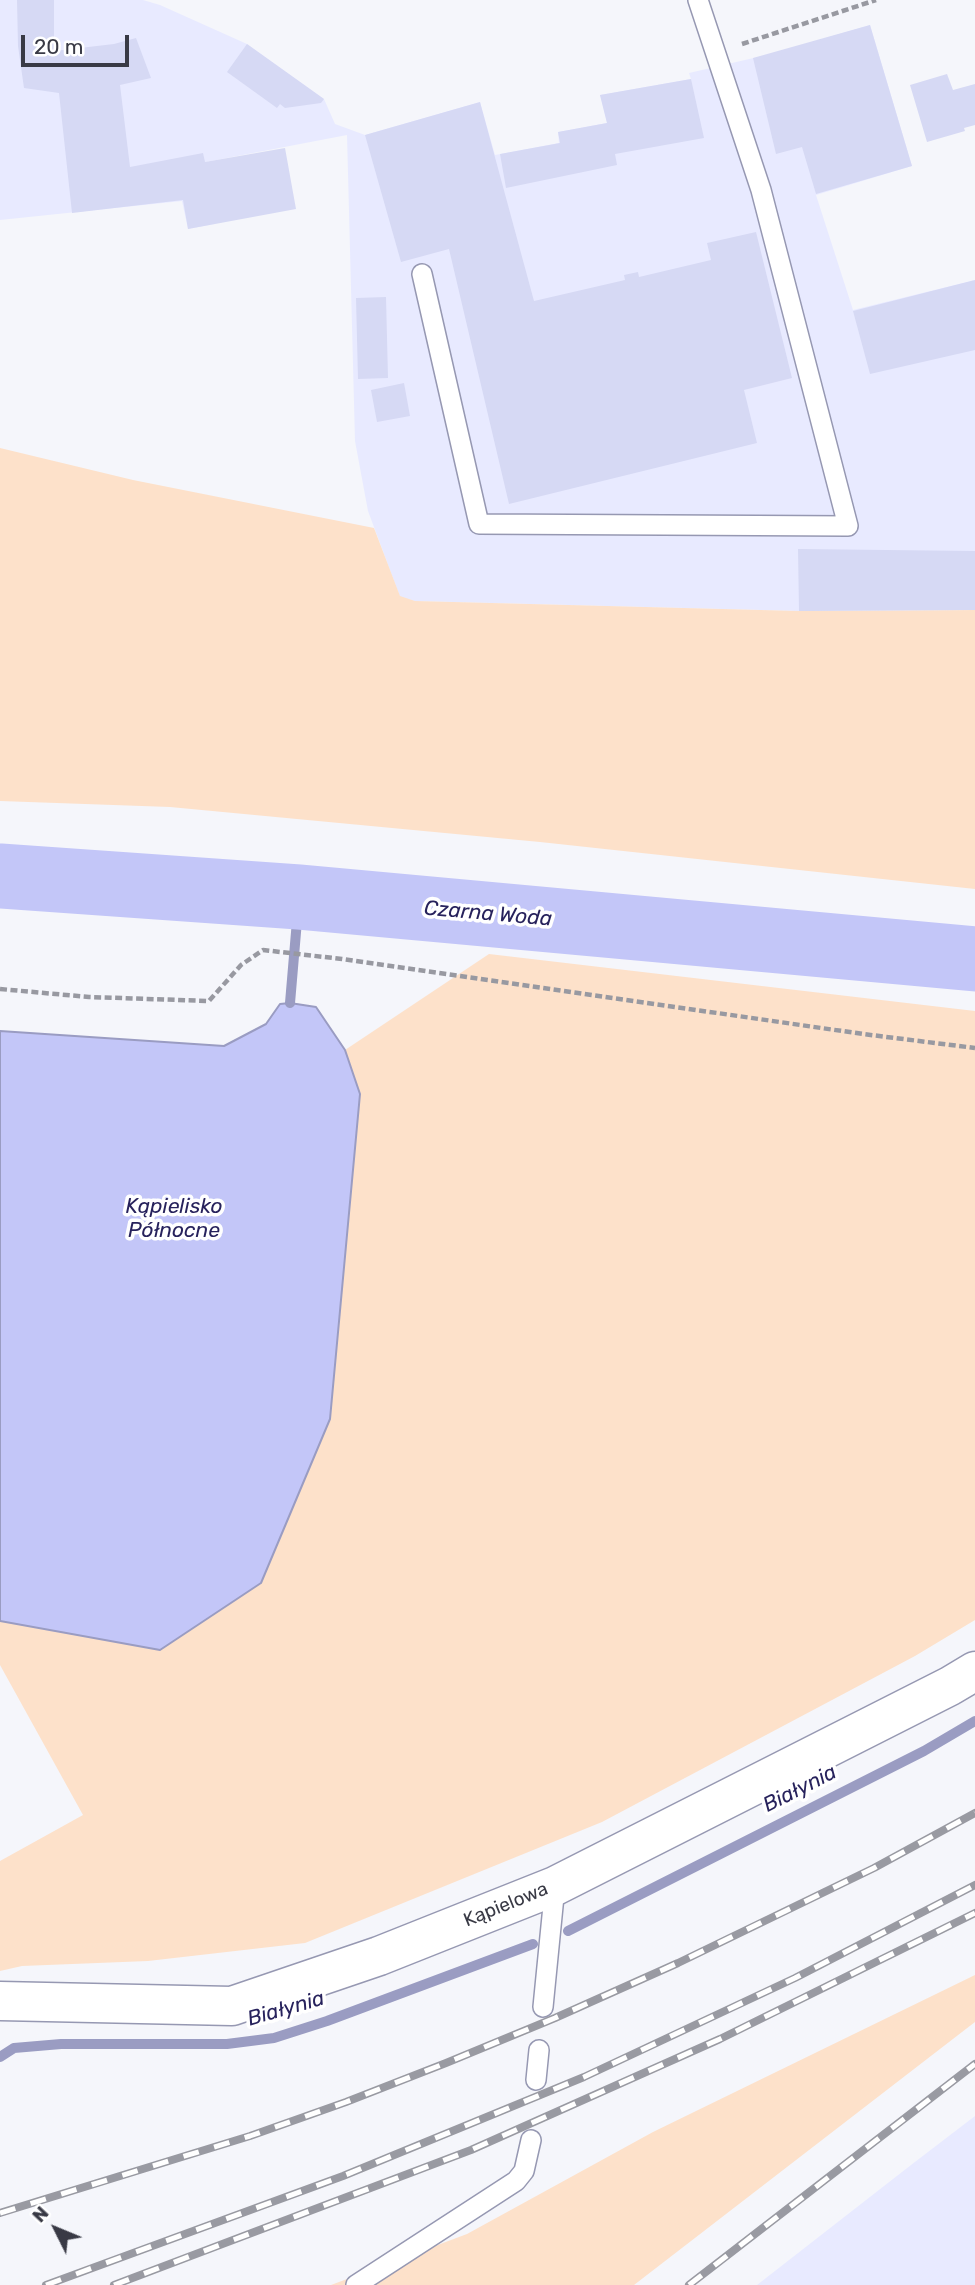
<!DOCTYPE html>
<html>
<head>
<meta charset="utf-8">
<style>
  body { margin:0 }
  #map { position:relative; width:975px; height:2285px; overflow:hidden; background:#f5f6fb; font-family:Rubik,sans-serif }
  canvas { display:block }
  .north { position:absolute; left:21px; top:2194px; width:70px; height:70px; -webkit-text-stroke:5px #fff; paint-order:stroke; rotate:313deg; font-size:19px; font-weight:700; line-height:28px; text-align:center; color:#393a45 }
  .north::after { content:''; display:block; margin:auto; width:24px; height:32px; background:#393a45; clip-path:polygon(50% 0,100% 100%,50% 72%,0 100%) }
  .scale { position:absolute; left:21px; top:35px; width:108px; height:32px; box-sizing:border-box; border:4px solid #393a45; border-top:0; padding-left:9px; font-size:21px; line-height:24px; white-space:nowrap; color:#393a45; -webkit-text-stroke:5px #fff; paint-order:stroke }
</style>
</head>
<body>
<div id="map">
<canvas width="975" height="2285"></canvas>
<div class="north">N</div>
<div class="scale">20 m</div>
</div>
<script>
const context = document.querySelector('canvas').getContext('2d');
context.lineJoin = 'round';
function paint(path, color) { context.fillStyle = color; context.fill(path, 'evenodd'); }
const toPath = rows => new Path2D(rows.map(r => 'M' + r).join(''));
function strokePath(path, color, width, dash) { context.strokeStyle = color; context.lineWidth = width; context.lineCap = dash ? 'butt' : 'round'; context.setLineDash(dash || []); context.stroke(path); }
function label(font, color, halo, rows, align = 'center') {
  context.font = font + ' Rubik,sans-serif'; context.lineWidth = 7; context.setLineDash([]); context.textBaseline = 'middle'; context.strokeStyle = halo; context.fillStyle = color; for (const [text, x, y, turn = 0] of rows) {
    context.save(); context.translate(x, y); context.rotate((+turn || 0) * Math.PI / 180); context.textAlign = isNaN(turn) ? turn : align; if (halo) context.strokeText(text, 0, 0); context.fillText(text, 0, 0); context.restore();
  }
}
const built = toPath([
  [0,0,143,0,160,5,247,44,324,99,335,124,365,135,480,102,495,155,559,143,558,132,607,123,600,95,691,79,689,73,775,53,870,25,912,166,816,195,853,310,975,280,975,610,799,611,415,601,400,597,368,511,355,441,347,135,206,162,214,224,188,229,182,201,0,220],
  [975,2116,975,2285,757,2285,911,2165]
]);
const green = toPath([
  [0,448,133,480,374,528,400,596,415,601,799,611,975,610,975,889,540,842,170,807,0,801],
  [489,954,975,1011,975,1620,915,1656,602,1822,305,1943,148,1961,22,1966,0,1971,0,1861,83,1815,0,1665,0,1621,160,1650,261,1582,330,1419,360,1094,345,1050],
  [975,1975,975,2022,634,2285,331,2285,467,2234,653,2132]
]);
const water = toPath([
  [290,1003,316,1007,345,1050,360,1094,330,1419,261,1583,160,1650,0,1621,0,1031,224,1046,266,1024,280,1004,290,1003]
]);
const stream = toPath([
  [290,1003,299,897],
  [568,1931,924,1751,975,1721],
  [0,2057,14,2048,61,2044,227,2044,274,2038,327,2021,533,1944]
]);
const river = toPath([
  [0,876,299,897,975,959]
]);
const building = toPath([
  [17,0,54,0,54,51,114,44,136,38,151,78,120,85,130,167,203,153,205,162,285,148,296,209,188,229,183,200,72,213,59,93,24,88,18,46],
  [870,25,912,166,816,194,802,147,776,154,753,58],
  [247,44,324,99,321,103,285,108,280,104,277,108,227,72],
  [947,74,953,90,975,84,975,125,964,128,965,131,927,142,910,85],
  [691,79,704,138,615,154,617,165,506,188,500,154,560,143,558,132,607,123,600,95],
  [480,102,534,301,625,280,624,275,638,272,639,277,711,260,707,243,756,232,792,378,744,390,757,443,509,504,449,249,401,262,365,135],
  [975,280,975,350,870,374,853,311],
  [386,297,388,378,358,379,356,298],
  [404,383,410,416,377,422,371,390],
  [798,549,975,551,975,610,799,611]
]);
const path = toPath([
  [742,44,876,0],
  [0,989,89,997,209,1001,241,965,263,950,342,959,863,1034,975,1048]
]);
const lane = toPath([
  [422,274,479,524,848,526,761,190,698,0],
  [543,2007,555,1886],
  [536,2080,539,2050],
  [356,2285,516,2181,524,2171,531,2140]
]);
const street = toPath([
  [0,2001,232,2006,379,1956,555,1886,950,1686,975,1671]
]);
const rail = toPath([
  [0,2213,250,2136,346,2102,446,2063,555,2018,678,1963,874,1868,975,1813],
  [46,2285,343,2176,584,2077,795,1978,975,1885],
  [114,2285,471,2150,720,2039,975,1913],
  [689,2285,975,2064]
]);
const streetNames = [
  ["Kąpielowa",506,1905,-22]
];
const waterNames = [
  ["Czarna Woda",488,914,5],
  ["Kąpielisko",174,1207],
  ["Północne",174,1231],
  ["Białynia",800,1789,-27],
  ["Białynia",286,2009,-16]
];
paint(built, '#e8eaff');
paint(green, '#fde1ca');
paint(water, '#c3c6f8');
strokePath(water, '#9a9cc2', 2);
strokePath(stream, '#9a9cc2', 10);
strokePath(river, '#c3c6f8', 65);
paint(building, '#d6d9f4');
strokePath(lane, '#9698b2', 22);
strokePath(street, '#9698b2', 41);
strokePath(path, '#9899a1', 4.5, [7, 3.5]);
strokePath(lane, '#fff', 19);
strokePath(street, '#fff', 38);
strokePath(rail, '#999aa2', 8);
strokePath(rail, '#fff', 5, [16]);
label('19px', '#393a45', '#fff', streetNames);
label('italic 21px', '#27225c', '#fff', waterNames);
</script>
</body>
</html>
